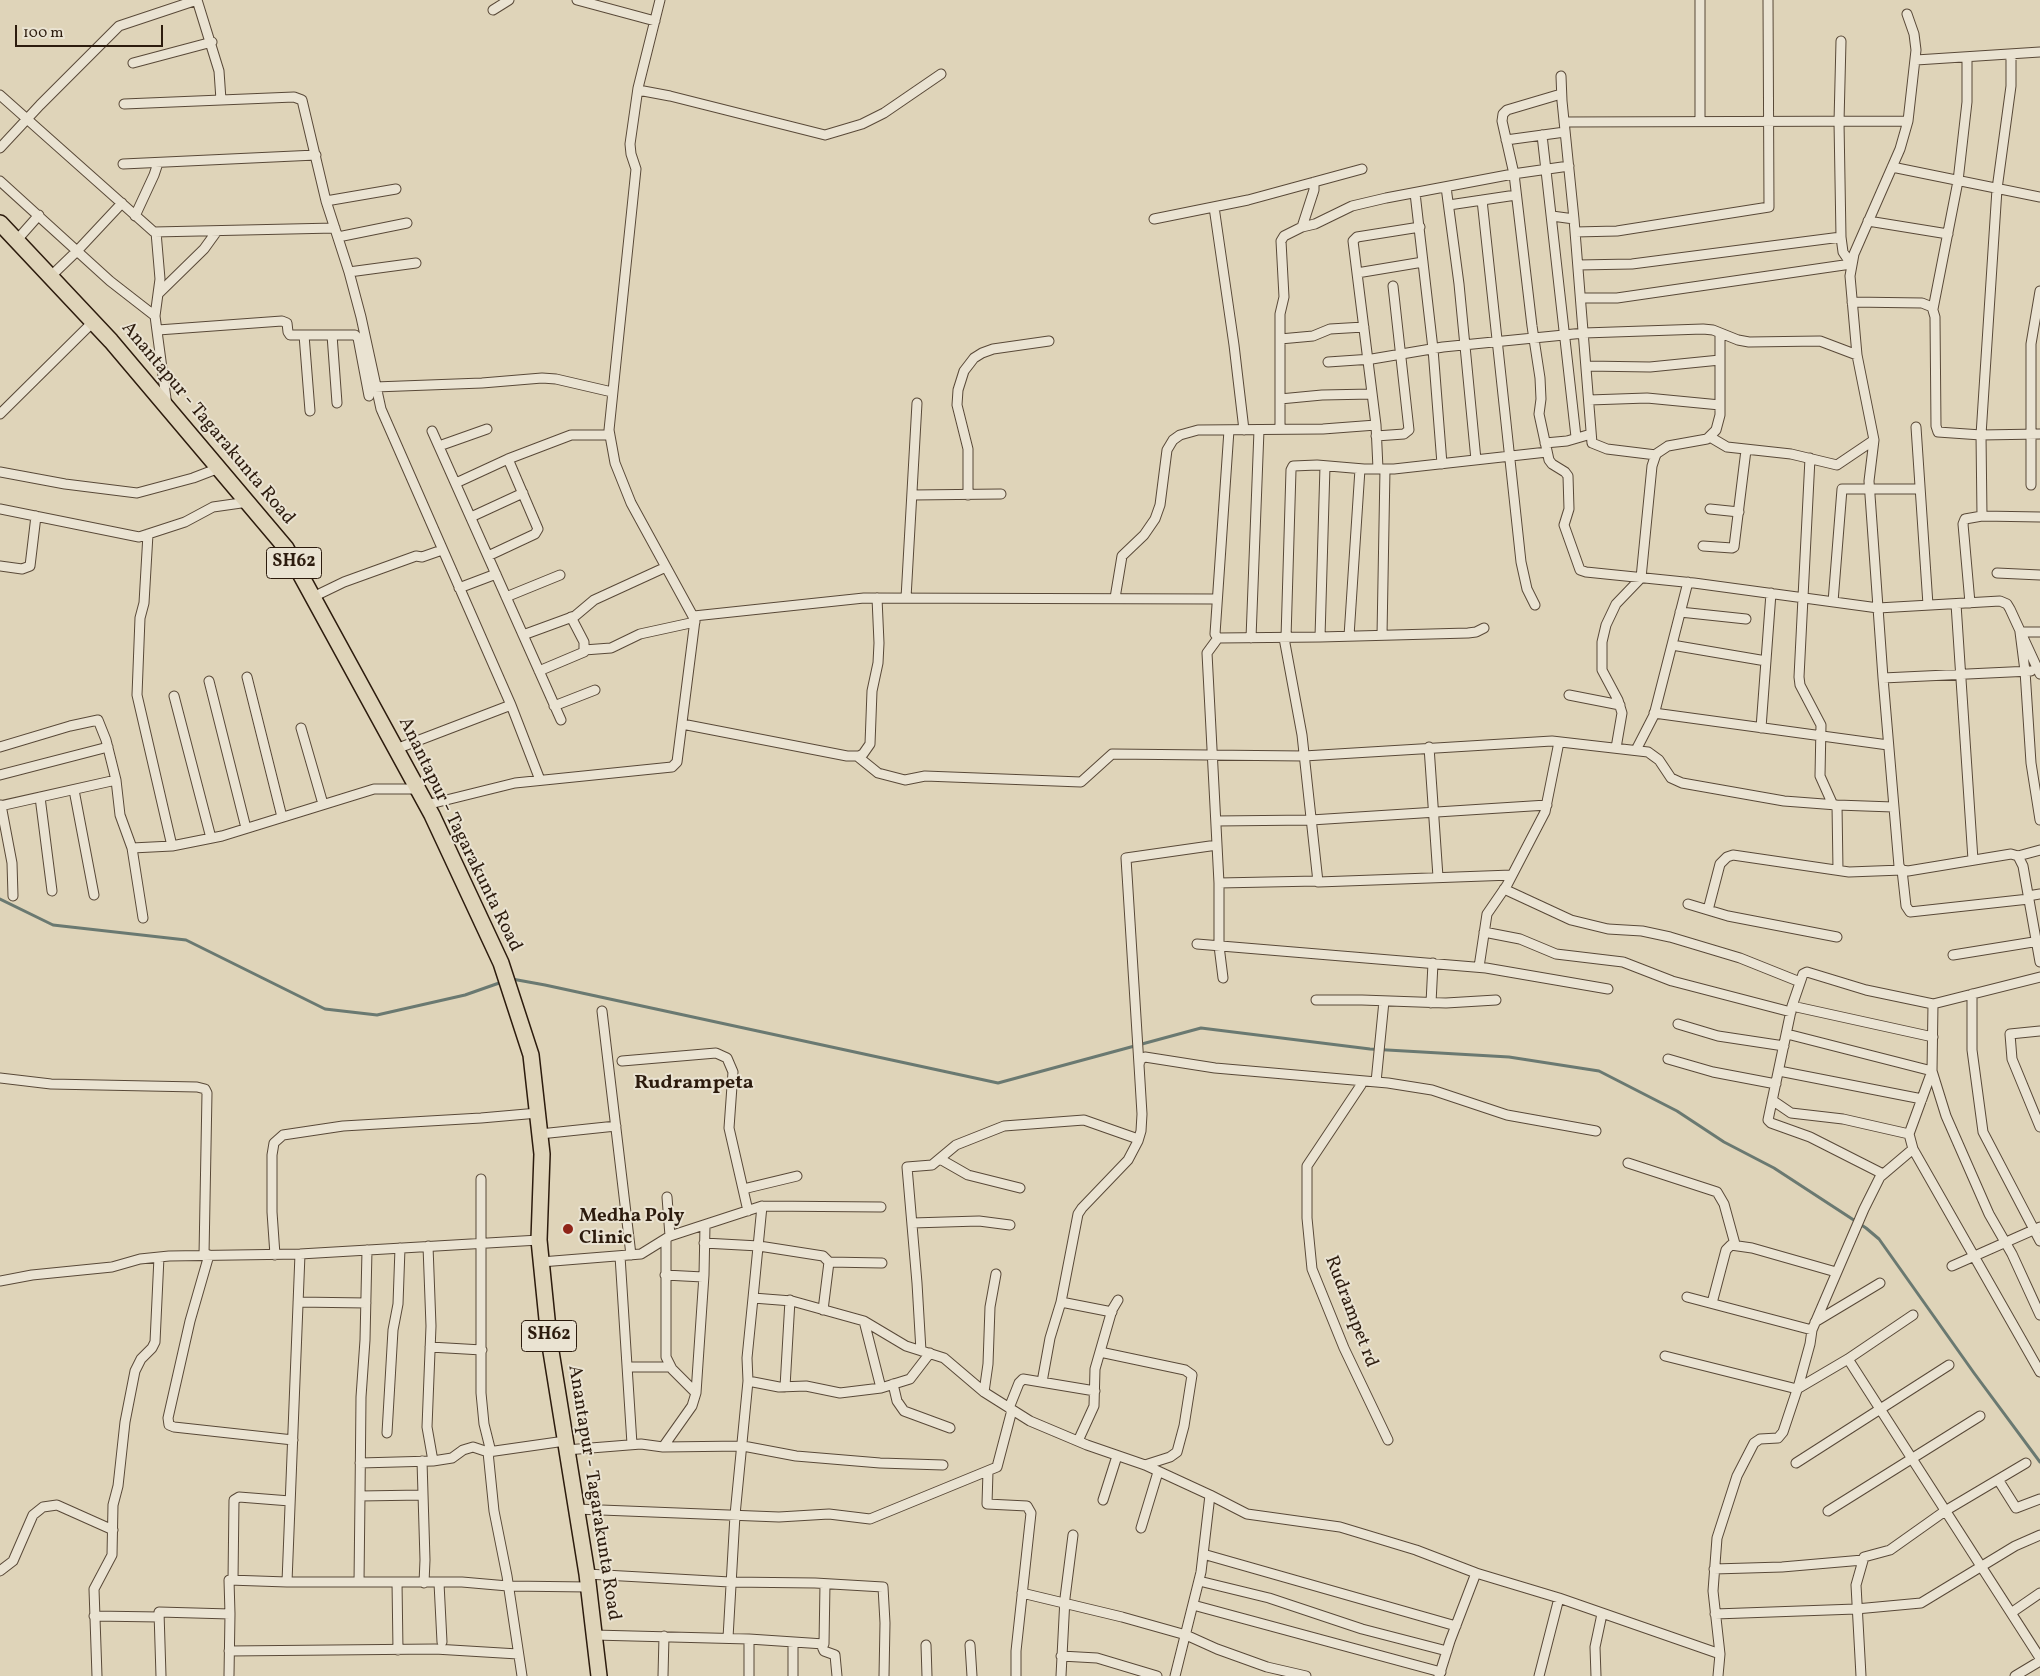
<!DOCTYPE html>
<html>
<head>
<meta charset="utf-8">
<style>
  body { margin:0 }
  #map { position:relative; width:2040px; height:1676px; overflow:hidden; background:#dfd4b9; font-family:Vollkorn,serif }
  canvas { display:block }
  .scale { position:absolute; left:15px; top:25px; width:148px; height:22px; box-sizing:border-box; border:2px solid #2c1b0d; border-top:0; padding-left:6px; font-size:15px; line-height:18px; white-space:nowrap; color:#2c1b0d; -webkit-text-stroke:4px #eae3d2; paint-order:stroke }
</style>
</head>
<body>
<div id="map">
<canvas width="2040" height="1676"></canvas>
<div class="scale">100 m</div>
</div>
<script>
const context = document.querySelector('canvas').getContext('2d');
context.lineJoin = 'round';
const toPath = rows => new Path2D(rows.map(r => 'M' + r).join(''));
function strokePath(path, color, width, dash) { context.strokeStyle = color; context.lineWidth = width; context.lineCap = dash ? 'butt' : 'round'; context.setLineDash(dash || []); context.stroke(path); }
function label(font, color, halo, rows, align = 'center') {
  context.font = font + ' Vollkorn,serif'; context.lineWidth = 4; context.setLineDash([]); context.textBaseline = 'middle'; context.strokeStyle = halo; context.fillStyle = color; for (const [text, x, y, turn = 0] of rows) {
    context.save(); context.translate(x, y); context.rotate((+turn || 0) * Math.PI / 180); context.textAlign = isNaN(turn) ? turn : align; if (halo) context.strokeText(text, 0, 0); context.fillText(text, 0, 0); context.restore();
  }
}
const stream = toPath([
  [0,899,53,925,186,940,325,1009,377,1015,465,995,502,982],
  [512,979,545,985,998,1083,1201,1028,1370,1049,1509,1057,1599,1071,1677,1111,1724,1142,1774,1168,1866,1228,1879,1239,1974,1373,2040,1462]
]);
const street = toPath([
  [197,0,219,71,221,100],
  [577,0,655,21],
  [493,10,509,0],
  [1907,14,1914,34,1916,50,1908,121,1900,149,1854,254,1850,276,1857,355,1874,440,1869,481,1883,678,1899,866,1902,870,1908,871,2011,854,2018,856,2023,866,2040,962],
  [1841,41,1839,122,1841,237,1843,252,1851,264],
  [1916,60,2040,52],
  [133,63,212,42],
  [1561,76,1562,101,1574,219,1592,443,1607,449,1656,455],
  [638,90,670,96,825,135,862,124,884,113,941,74],
  [1561,94,1507,110,1503,114,1502,121,1514,174,1532,326,1540,378,1541,399,1539,414,1549,460,1552,464,1565,472,1568,476,1569,509,1564,525,1580,570,1586,572,1694,583,1878,608,2000,601,2007,604,2010,609,2040,674],
  [0,95,154,232,335,228],
  [124,104,294,97,302,100,326,201,349,272,361,317,381,409,511,705,540,780],
  [1700,121,1700,0],
  [1564,122,1908,121],
  [1542,135,1576,437],
  [1506,140,1565,132],
  [0,148,40,105,119,26,197,0],
  [123,164,316,155],
  [1892,167,2040,197],
  [0,181,110,281,155,316],
  [1446,187,1459,284,1476,460],
  [1415,193,1433,349,1442,464],
  [1482,200,1521,562,1527,589,1535,605],
  [326,201,396,189],
  [1449,205,1516,195],
  [1214,207,1234,345,1244,430],
  [135,216,154,175,158,163],
  [1552,216,1574,219],
  [1154,219,1248,200,1362,169],
  [1868,221,1948,234],
  [1302,227,1315,224,1352,206,1386,198,1513,174,1569,166],
  [156,232,160,279,155,316,167,406],
  [1575,232,1617,231,1769,207,1768,0],
  [338,237,407,223],
  [16,241,39,215],
  [1578,265,1632,264,1841,237],
  [349,272,416,263],
  [1357,273,1423,262],
  [50,277,78,250,122,203],
  [158,294,204,249,217,231],
  [1581,298,1617,298,1851,264],
  [1852,302,1922,303,1932,307,1935,317,1936,426,1938,432,1981,435,2040,434],
  [1933,309,1958,181,1967,102,1967,57],
  [158,330,282,321,287,323,288,332,290,335,355,335,358,338,369,396],
  [304,335,310,411],
  [332,335,337,403],
  [1280,339,1313,336,1330,329,1364,327],
  [1328,362,1372,359,1443,347,1584,333,1703,329,1713,330,1738,340,1749,342,1820,341,1857,355],
  [1587,366,1650,367,1720,360],
  [375,387,482,383,542,378,556,379,612,392],
  [1280,399,1322,395,1372,394],
  [1589,400,1647,398,1720,405],
  [0,414,93,322],
  [1916,427,1928,605],
  [1280,429,1280,314,1284,297,1281,241,1284,236,1302,227,1314,190,1314,182],
  [1229,430,1215,634,1218,638,1320,637,1468,633,1476,632,1484,628],
  [432,431,561,720],
  [1376,436,1404,434,1409,430,1393,286],
  [1710,437,1727,447,1791,454,1837,465,1874,440],
  [1545,443,1567,441,1591,434],
  [439,446,487,429],
  [1810,458,1799,677,1800,685,1821,725,1820,776,1833,805],
  [1378,469,1376,425,1353,241,1357,237,1420,227],
  [0,472,65,484,137,493,193,478,219,468],
  [456,483,508,459,571,435,610,435],
  [2031,485,2031,344,2040,291],
  [913,495,1001,494],
  [968,495,968,449,957,405,958,390,964,371,974,358,982,353,993,349,1049,341],
  [0,509,139,537,185,522,213,507,248,502],
  [1710,509,1739,512],
  [1982,516,1981,435,1997,189,2011,86,2011,54],
  [471,517,523,493],
  [148,534,144,603,140,618,137,695,172,846],
  [1703,546,1732,548,1734,547,1746,450],
  [488,556,535,534,538,529,508,459],
  [0,566,22,569,30,566,36,516],
  [1997,573,2040,575],
  [459,588,496,574],
  [313,597,344,582,416,556,422,557,442,550],
  [506,597,560,575],
  [906,598,917,403],
  [1115,598,1122,556,1144,535,1155,519,1160,505,1167,450,1173,440,1180,435,1198,430,1323,429,1376,425],
  [1833,602,1842,489,1920,489],
  [1970,603,1963,524,1965,519,1982,516,2040,517],
  [1956,604,1973,860],
  [1680,612,1746,619],
  [694,616,864,598,1217,599],
  [2040,632,2020,632,2025,671,2031,763,2040,820],
  [523,635,575,616,594,600,666,567],
  [1382,635,1385,469],
  [1349,636,1360,469],
  [1320,637,1325,466],
  [1218,638,1207,653,1219,883,1219,946,1223,978],
  [1251,638,1259,430],
  [1284,638,1302,735,1318,882,1512,875],
  [1286,638,1291,470,1293,466,1317,465,1364,469,1394,469,1547,452],
  [1672,645,1766,661],
  [584,650,611,648,640,634,695,622],
  [539,671,584,652,584,642,571,617],
  [247,677,282,817],
  [1883,678,2031,671],
  [209,681,246,828],
  [1569,695,1620,705],
  [174,696,211,838],
  [554,706,595,690],
  [1654,713,1888,745],
  [682,724,847,756,859,756,863,754,870,744,872,691,878,663,879,643,877,598],
  [301,728,323,804],
  [1761,728,1771,593],
  [0,747,70,726,98,720,106,740,116,780],
  [1429,747,1438,877],
  [1616,748,1622,713,1618,700,1602,670,1602,642,1606,625,1616,604,1641,578,1652,466,1656,454,1668,446,1707,439,1716,430,1720,415,1720,333],
  [396,749,511,705],
  [1636,750,1654,715,1688,582],
  [857,756,878,773,905,780,925,776,1081,782,1112,754,1304,756,1552,741,1648,752,1659,760,1671,778,1682,783,1784,801,1837,805,1893,807],
  [0,775,108,747],
  [74,790,94,895],
  [40,797,52,891],
  [1,805,12,863,13,896],
  [426,805,515,783,672,767,677,762,695,620,631,503,615,463,609,430,636,169,631,154,630,144,638,88,660,0],
  [1837,805,1838,870],
  [0,806,116,780,120,815,132,848,172,846,222,836,374,789,417,789],
  [1216,821,1311,820,1547,805],
  [132,848,143,918],
  [2018,856,2040,850],
  [1219,883,1317,881],
  [1504,889,1571,920,1608,929,1642,931,1670,937,1740,958,1800,982],
  [2028,896,2040,894],
  [1688,904,1728,916,1837,937],
  [1708,910,1720,864,1727,857,1733,855,1849,872,1902,870,1906,906,1910,912,2029,899],
  [1484,932,1520,939,1556,954,1623,962,1672,981,1791,1012],
  [1197,944,1486,968,1608,989],
  [1953,955,2040,941],
  [1479,967,1487,914,1507,885,1545,812,1559,742],
  [1972,994,1972,1050,1983,1132,2040,1241],
  [1316,1000,1362,1000,1446,1003,1496,1000],
  [1431,1003,1433,963],
  [1792,1006,1803,974,1807,972,1866,990,1933,1004],
  [602,1011,631,1255],
  [1678,1024,1718,1036,1784,1046],
  [2040,1031,2010,1034,2012,1059,2040,1127],
  [1787,1034,1932,1071,1946,1116,1989,1214,2012,1254,2040,1315],
  [1668,1059,1713,1072,1776,1084],
  [622,1061,716,1053,727,1058,733,1072,729,1128,748,1211],
  [1139,1065,1126,858,1217,845],
  [1779,1071,1922,1099],
  [0,1078,51,1084,197,1087,205,1089,207,1093,204,1255],
  [1376,1082,1384,1001],
  [1361,1085,1307,1166,1307,1218,1312,1269,1344,1348,1388,1440],
  [1772,1100,1791,1113,1843,1119,1909,1134],
  [540,1134,616,1126],
  [1913,1149,2040,1372],
  [940,1159,968,1175,1020,1188],
  [1628,1163,1717,1192,1724,1204,1735,1244],
  [1883,1174,1810,1137,1771,1123,1768,1120,1792,1006,1933,1037],
  [481,1179,481,1393,484,1424,491,1452],
  [743,1189,797,1176],
  [667,1197,670,1236],
  [912,1223,979,1221,1010,1225],
  [666,1239,666,1357,672,1369,696,1393],
  [704,1243,759,1246,823,1256,829,1262],
  [428,1246,431,1326,427,1427,433,1461],
  [209,1255,190,1321,168,1418,169,1425,174,1427,293,1440],
  [275,1255,272,1212,272,1155,274,1143,283,1135,343,1126,481,1118,538,1113],
  [620,1256,632,1444],
  [541,1262,641,1254,670,1236,762,1206,881,1207],
  [1952,1266,2040,1227],
  [665,1275,703,1277],
  [0,1281,32,1275,112,1267,140,1259,169,1256,300,1254,539,1240],
  [1687,1297,1812,1330],
  [753,1298,762,1206],
  [298,1302,366,1303],
  [1061,1302,1078,1214,1082,1208,1128,1160,1138,1141,1141,1131,1142,1114,1139,1065,1140,1060,1145,1057,1215,1068,1388,1083,1432,1090,1507,1115,1596,1131],
  [1712,1303,1726,1250,1731,1245,1752,1248,1836,1272],
  [823,1310,829,1262,882,1263],
  [864,1321,881,1388],
  [1815,1322,1880,1283],
  [430,1347,482,1350],
  [921,1351,917,1283,907,1167,932,1165,956,1145,1004,1126,1084,1120,1138,1139],
  [1100,1352,1185,1370,1192,1375,1184,1426,1177,1452,1170,1457,1145,1465],
  [930,1353,910,1379,881,1388,840,1393,806,1386,779,1387,748,1381,747,1358,753,1298,792,1301,864,1321,906,1346,944,1358,984,1392,1030,1421,1087,1445,1145,1465,1210,1495,1201,1572,1175,1676],
  [1665,1356,1797,1389,1848,1359,1913,1315],
  [1848,1359,2040,1658],
  [627,1367,670,1367],
  [1042,1382,1050,1338,1061,1302,1112,1312],
  [893,1384,897,1401,904,1411,950,1428],
  [785,1387,790,1300],
  [984,1392,988,1364,990,1307,996,1274],
  [1009,1408,1019,1383,1023,1379,1095,1391],
  [387,1433,393,1330,398,1304,400,1248],
  [1078,1441,1094,1406,1095,1369,1112,1310,1118,1300],
  [663,1447,743,1446,796,1456,880,1463,943,1465],
  [566,1450,641,1444,663,1447,692,1406,696,1393,704,1275,705,1225],
  [488,1452,494,1511,507,1576,522,1676],
  [422,1461,425,1560,424,1583],
  [360,1463,433,1461,452,1458,463,1450,473,1447,488,1452,565,1441],
  [1796,1463,1949,1365],
  [988,1471,987,1504,1027,1506,1031,1513,1016,1651,1016,1676],
  [1999,1481,2016,1508,2040,1499],
  [1210,1495,1247,1514,1340,1527,1416,1550,1476,1573,1450,1641,1439,1676],
  [360,1496,361,1397,365,1340,367,1250],
  [1103,1500,1117,1456],
  [576,1509,779,1517,829,1514,870,1519,997,1467,1012,1410],
  [1828,1511,1980,1416],
  [1141,1528,1158,1472],
  [1203,1554,1456,1626],
  [1714,1569,1782,1567,1863,1560],
  [0,1571,13,1561,33,1515,43,1507,57,1505,113,1530],
  [1476,1573,1559,1598,1720,1654],
  [587,1574,730,1582,815,1583,883,1587,885,1623,884,1676],
  [233,1580,234,1500,239,1497,290,1501],
  [1199,1581,1269,1598,1362,1629,1447,1651],
  [287,1582,300,1254],
  [359,1582,360,1496,422,1495],
  [397,1582,398,1650],
  [439,1583,442,1642],
  [1022,1593,1122,1617,1186,1635,1217,1649,1267,1667,1306,1676],
  [1193,1605,1441,1672],
  [2011,1613,2040,1593],
  [1715,1614,1856,1609,1921,1603,2015,1546,2040,1535],
  [94,1616,159,1617],
  [594,1635,749,1639,824,1644,825,1584],
  [728,1638,735,1515,748,1381],
  [749,1639,749,1676],
  [793,1642,793,1676],
  [821,1644,824,1651,835,1655,837,1676],
  [926,1645,927,1676],
  [970,1645,972,1676],
  [229,1651,435,1649,518,1654],
  [1061,1656,1097,1658,1157,1676],
  [229,1675,230,1614],
  [97,1676,94,1589,112,1555,113,1505,118,1486,125,1422,135,1371,141,1359,152,1348,155,1342,159,1257],
  [161,1676,159,1612,230,1614,229,1580,287,1582,462,1582,508,1586,588,1587],
  [663,1676,664,1636],
  [1061,1676,1065,1598,1073,1535],
  [1539,1676,1559,1598],
  [1596,1676,1595,1647,1602,1614],
  [1718,1676,1720,1654,1713,1591,1717,1538,1737,1476,1754,1443,1760,1439,1778,1438,1783,1432,1799,1384,1810,1344,1812,1330,1864,1209,1880,1177,1913,1149,1909,1134,1932,1071,1933,1004,2040,977],
  [1861,1676,1856,1585,1864,1557,1890,1550,1945,1511,2026,1463],
  [2015,1676,2040,1661]
]);
const primary = toPath([
  [0,223,111,341,286,548,432,815,501,963,531,1055,542,1154,539,1240,549,1339,587,1574,599,1676]
]);
const markers = [
  [568,1229,6,"#8f2418"]
];
const shields = [
  [294,563,55],
  [549,1336,55]
];
const shieldNames = [
  ["SH62",294,563],
  ["SH62",549,1336]
];
const streetNames = [
  ["Anantapur - Tagarakunta Road",207,424,50],
  ["Anantapur - Tagarakunta Road",459,835,64],
  ["Rudrampet rd",1350,1312,69],
  ["Anantapur - Tagarakunta Road",593,1493,81]
];
const poiNames = [
  ["Medha Poly",579,1218],
  ["Clinic",579,1240]
];
const neighbourhoodNames = [
  ["Rudrampeta",694,1084]
];
strokePath(stream, '#6a7971', 3);
strokePath(street, '#594938', 11);
strokePath(primary, '#2c1b0d', 18);
strokePath(street, '#eae3d2', 9);
strokePath(primary, '#dfd4b9', 15);
for (const [x, y, r, color] of markers) { const dot = new Path2D(); dot.arc(x, y, r, 0, 2 * Math.PI); context.fillStyle = color; context.fill(dot); strokePath(dot, '#eae3d2', 2); }
for (const [x, y, w] of shields) { const box = new Path2D(); box.roundRect(x - w / 2, y - 15.5, w, 31, 4); context.fillStyle = '#eae3d2'; context.fill(box); strokePath(box, '#2c1b0d', 1); }
label('bold 18px', '#2c1b0d', null, shieldNames);
label('19px', '#2c1b0d', '#eae3d2', streetNames);
label('bold 19px', '#2c1b0d', '#eae3d2', poiNames, 'left');
label('bold 20px', '#2c1b0d', '#eae3d2', neighbourhoodNames);
</script>
</body>
</html>
